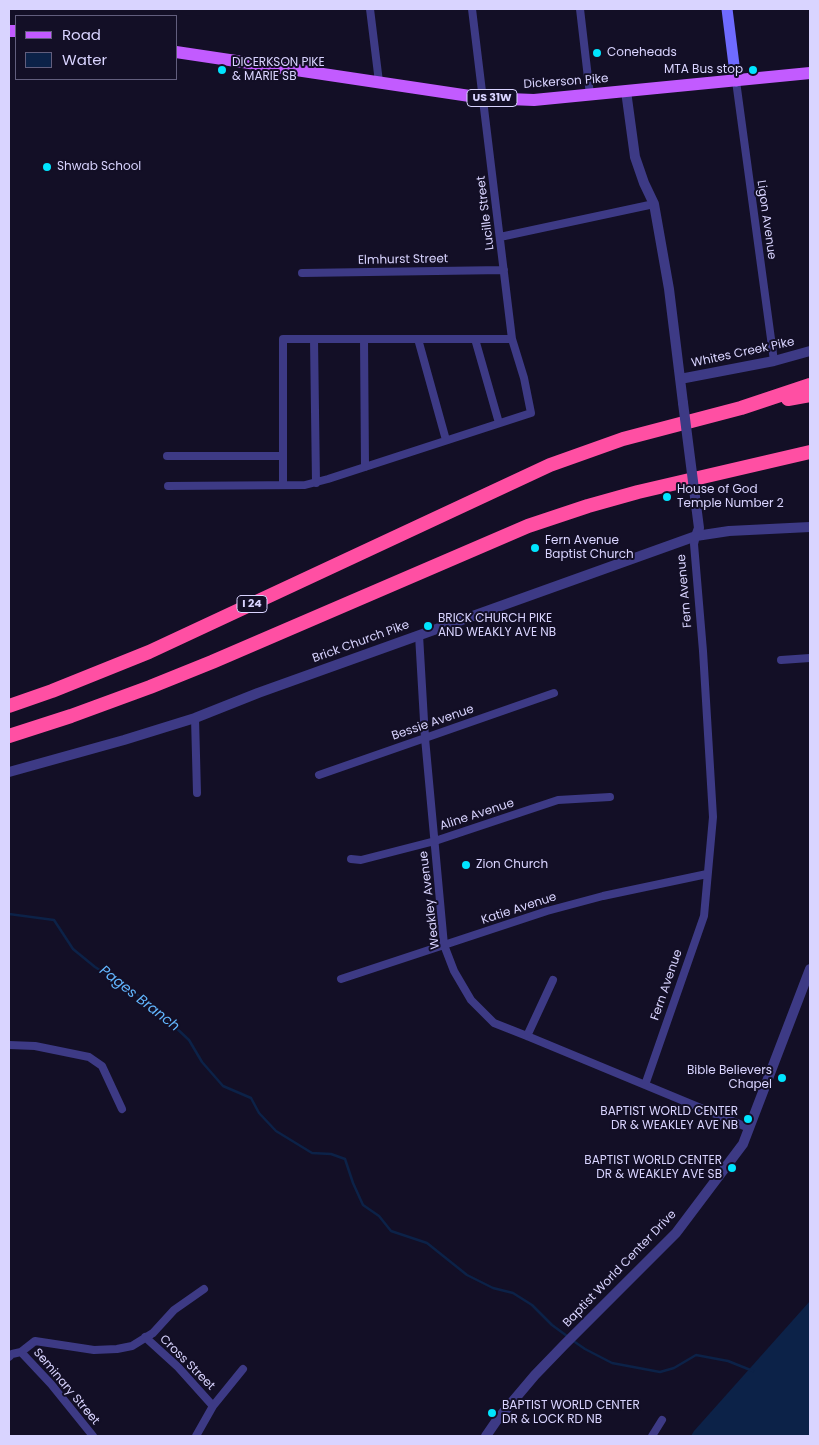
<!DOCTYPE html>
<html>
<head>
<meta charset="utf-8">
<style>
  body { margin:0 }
  #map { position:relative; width:819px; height:1445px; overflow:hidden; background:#130f26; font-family:Poppins,sans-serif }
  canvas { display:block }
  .frame { position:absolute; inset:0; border:10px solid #d9d4ff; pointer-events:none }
  .legend { position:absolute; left:15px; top:15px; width:162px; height:65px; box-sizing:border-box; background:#130f26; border:1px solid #625e7d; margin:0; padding:6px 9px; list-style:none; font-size:15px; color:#d9d4ff }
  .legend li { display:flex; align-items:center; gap:10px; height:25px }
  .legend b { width:25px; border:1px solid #625e7d }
</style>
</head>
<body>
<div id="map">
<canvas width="819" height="1445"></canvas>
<div class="frame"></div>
<ul class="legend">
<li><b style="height:6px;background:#c25bff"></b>Road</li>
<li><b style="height:14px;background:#0c2248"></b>Water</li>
</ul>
</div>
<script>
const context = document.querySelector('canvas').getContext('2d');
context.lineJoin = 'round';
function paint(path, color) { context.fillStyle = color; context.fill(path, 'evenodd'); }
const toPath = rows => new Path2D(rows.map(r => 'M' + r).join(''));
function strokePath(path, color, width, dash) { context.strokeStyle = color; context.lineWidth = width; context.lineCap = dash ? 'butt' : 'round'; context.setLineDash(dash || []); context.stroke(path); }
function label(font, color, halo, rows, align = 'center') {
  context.font = font + ' Poppins,sans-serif'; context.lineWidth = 4; context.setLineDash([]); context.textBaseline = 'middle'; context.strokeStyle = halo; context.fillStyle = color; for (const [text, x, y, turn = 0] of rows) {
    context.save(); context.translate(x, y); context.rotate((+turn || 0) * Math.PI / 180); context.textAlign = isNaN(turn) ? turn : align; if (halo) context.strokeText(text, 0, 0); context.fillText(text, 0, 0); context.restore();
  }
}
const water = toPath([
  [810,1301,810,1436,691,1436,694,1431]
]);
const stream = toPath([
  [9,914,54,920,73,949,95,967,130,989,157,1010,189,1040,202,1062,223,1086,251,1098,259,1113,276,1131,312,1153,331,1154,345,1159,353,1183,363,1205,379,1216,391,1231,427,1243,467,1275,493,1288,513,1293,532,1305,552,1325,567,1336],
  [572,1340,585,1349,612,1363,660,1372,674,1368,696,1355,728,1361,753,1371]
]);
const minor = toPath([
  [370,9,379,82],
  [580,9,590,95],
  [736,81,774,361],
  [500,237,654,204],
  [302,273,504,270],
  [314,339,316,483],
  [364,339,365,467],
  [418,339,446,440],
  [475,339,499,423],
  [167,456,283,456],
  [283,485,283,339,512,339],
  [168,486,305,485,328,479,531,413,524,378,512,339,472,9],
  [419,635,425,738,444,945,454,971,471,1000,494,1023,527,1036,749,1128],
  [781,660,810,658],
  [195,718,197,793],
  [319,775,554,693],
  [351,859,361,860,435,841,558,800,610,797],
  [341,979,547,911,603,896,707,874],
  [527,1036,553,980],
  [9,1045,35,1046,89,1057,102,1066,122,1109],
  [645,1085,704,916,713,817,703,651,694,544,696,536],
  [145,1337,178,1367,213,1406],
  [21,1352,51,1384,93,1436],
  [9,1357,12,1354,21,1352,35,1341,94,1350,117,1349,132,1346,153,1333,174,1310,204,1289],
  [196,1436,213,1406,243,1369],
  [652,1436,662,1420]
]);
const tertiary = toPath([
  [626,91,635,157,644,183,654,204,669,289,683,403],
  [680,379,774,361,810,351],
  [695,497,699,528,696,536],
  [9,772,124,740,195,718,258,693,696,536,729,531,810,527],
  [486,1436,497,1420,535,1375,564,1345,676,1233,743,1144,810,969]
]);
const secondary = toPath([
  [727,9,736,81]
]);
const primary = toPath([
  [9,31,16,31],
  [176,52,483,98,534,100,810,73]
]);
const motorway = toPath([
  [788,399,810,395],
  [9,706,52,691,149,652,550,465,623,439,741,408,810,385],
  [9,736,71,716,150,687,212,662,528,526,588,506,638,492,810,452]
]);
const tertiaryBridge = toPath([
  [683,403,695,497]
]);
const markers = [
  [597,53,5,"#00e5ff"],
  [222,70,5,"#00e5ff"],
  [753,70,5,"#00e5ff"],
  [47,167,5,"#00e5ff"],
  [667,497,5,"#00e5ff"],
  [535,548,5,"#00e5ff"],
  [428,626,5,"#00e5ff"],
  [466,865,5,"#00e5ff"],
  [782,1078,5,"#00e5ff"],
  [748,1119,5,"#00e5ff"],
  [732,1168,5,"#00e5ff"],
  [492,1413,5,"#00e5ff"]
];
const shields = [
  [492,98,50],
  [252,604,30]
];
const shieldNames = [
  ["US 31W",492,98],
  ["I 24",252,604]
];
const poiNames = [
  ["Coneheads",607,53],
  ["DICERKSON PIKE",232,63],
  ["& MARIE SB",232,77],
  ["MTA Bus stop",743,70,"right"],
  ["Shwab School",57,167],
  ["House of God",677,490],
  ["Temple Number 2",677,504],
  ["Fern Avenue",545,541],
  ["Baptist Church",545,555],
  ["BRICK CHURCH PIKE",438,619],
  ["AND WEAKLY AVE NB",438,633],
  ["Zion Church",476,865],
  ["Bible Believers",772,1071,"right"],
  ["Chapel",772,1085,"right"],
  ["BAPTIST WORLD CENTER",738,1112,"right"],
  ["DR & WEAKLEY AVE NB",738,1126,"right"],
  ["BAPTIST WORLD CENTER",722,1161,"right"],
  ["DR & WEAKLEY AVE SB",722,1175,"right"],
  ["BAPTIST WORLD CENTER",502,1406],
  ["DR & LOCK RD NB",502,1420]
];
const streetNames = [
  ["Dickerson Pike",566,82,-4],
  ["Lucille Street",486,213,-97],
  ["Ligon Avenue",766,220,82],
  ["Elmhurst Street",403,260,-1],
  ["Whites Creek Pike",743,353,-12],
  ["Fern Avenue",685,591,-95],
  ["Brick Church Pike",361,642,-20],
  ["Bessie Avenue",433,723,-19],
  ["Aline Avenue",477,815,-18],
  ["Weakley Avenue",430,900,-97],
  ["Katie Avenue",519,909,-18],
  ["Fern Avenue",667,985,-71],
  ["Baptist World Center Drive",620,1269,-46],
  ["Cross Street",187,1363,45],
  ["Seminary Street",66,1387,50]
];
const waterNames = [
  ["Pages Branch",139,999,38]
];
paint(water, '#0c2248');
strokePath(stream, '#0c2248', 2.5);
strokePath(minor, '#3d3a85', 8);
strokePath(tertiary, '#3d3a85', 10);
strokePath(secondary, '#6f6bff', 11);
strokePath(primary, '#c25bff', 12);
strokePath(motorway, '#ff4fa3', 14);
strokePath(tertiaryBridge, '#3d3a85', 10);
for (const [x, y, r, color] of markers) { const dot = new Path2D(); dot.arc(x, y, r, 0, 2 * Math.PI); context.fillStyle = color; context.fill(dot); strokePath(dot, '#130f26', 2); }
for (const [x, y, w] of shields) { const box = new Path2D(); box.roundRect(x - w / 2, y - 8.5, w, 17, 4); context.fillStyle = '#130f26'; context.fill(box); strokePath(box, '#d9d4ff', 1); }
label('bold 11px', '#d9d4ff', null, shieldNames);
label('12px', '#d9d4ff', '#130f26', poiNames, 'left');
label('12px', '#d9d4ff', '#130f26', streetNames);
label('italic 14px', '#62b6ff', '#130f26', waterNames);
</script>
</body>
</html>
